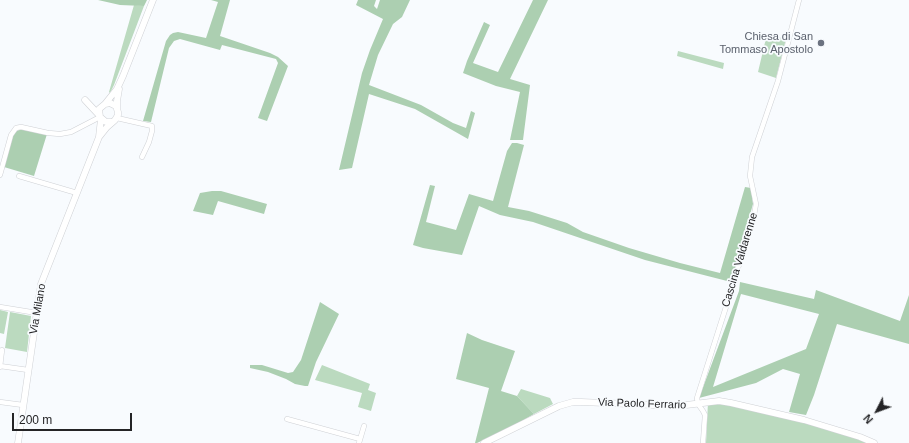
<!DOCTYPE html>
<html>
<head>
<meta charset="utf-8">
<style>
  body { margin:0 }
  #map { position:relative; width:909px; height:443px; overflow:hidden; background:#f8fbfe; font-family:Helvetica,sans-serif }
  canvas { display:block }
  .north { position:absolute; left:857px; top:391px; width:40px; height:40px; -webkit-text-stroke:3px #f8fbfe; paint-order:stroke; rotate:228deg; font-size:11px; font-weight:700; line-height:16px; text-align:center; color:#242426 }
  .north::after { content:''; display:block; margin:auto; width:14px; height:18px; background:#242426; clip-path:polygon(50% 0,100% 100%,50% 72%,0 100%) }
  .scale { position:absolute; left:12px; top:413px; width:120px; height:18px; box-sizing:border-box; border:2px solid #242426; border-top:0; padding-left:5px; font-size:12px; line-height:14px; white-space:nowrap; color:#242426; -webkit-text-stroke:3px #f8fbfe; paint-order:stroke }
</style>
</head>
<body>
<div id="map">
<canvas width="909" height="443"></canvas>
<div class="north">N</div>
<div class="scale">200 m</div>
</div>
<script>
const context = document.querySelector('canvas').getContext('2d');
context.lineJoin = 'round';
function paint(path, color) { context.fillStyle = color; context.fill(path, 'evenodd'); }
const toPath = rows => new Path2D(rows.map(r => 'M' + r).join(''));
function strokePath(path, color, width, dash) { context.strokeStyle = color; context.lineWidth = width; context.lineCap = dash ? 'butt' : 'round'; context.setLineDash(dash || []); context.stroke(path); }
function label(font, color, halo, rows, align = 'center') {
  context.font = font + ' Helvetica,sans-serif'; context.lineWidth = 3.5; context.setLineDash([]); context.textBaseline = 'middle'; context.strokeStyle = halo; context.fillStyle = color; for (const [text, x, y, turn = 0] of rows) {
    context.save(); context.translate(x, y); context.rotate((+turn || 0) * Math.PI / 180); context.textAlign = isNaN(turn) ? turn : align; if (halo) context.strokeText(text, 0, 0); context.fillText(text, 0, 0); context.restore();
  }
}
const green = toPath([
  [134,5,144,6,114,85,110,93,109,92],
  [767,34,786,39,776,78,758,72],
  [678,51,724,63,723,69,677,56],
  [0,310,8,312,4,334,0,333],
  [10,312,31,316,27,352,5,348],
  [322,365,370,384,368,390,376,393,371,411,358,407,362,393,315,380],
  [521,389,550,398,553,404,534,414,517,396],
  [719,401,805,420,874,443,706,443,708,402]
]);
const forest = toPath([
  [98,0,147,0,144,6,120,5],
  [211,0,230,0,220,36,270,53,278,57,288,66,267,121,258,118,278,63,276,59,222,45,220,50,180,39,174,41,169,48,151,122,143,121,166,41,170,35,173,33,178,32,206,38,218,2],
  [358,0,376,0,374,6,377,9,380,0,410,0,402,17,393,24,378,55,369,85,421,105,453,123,466,128,471,111,475,113,468,139,415,109,369,94,352,168,339,170,362,73,370,50,383,19,356,5],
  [533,0,548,0,510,79,530,85,523,140,510,140,520,92,496,86,463,73,467,61,484,22,490,25,473,63,498,72],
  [21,129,47,134,34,176,4,167,13,136,15,132],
  [512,143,517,143,524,145,508,207,529,211,567,223,583,232,629,248,680,263,720,273,745,187,751,188,753,204,731,282,645,260,533,222,500,215,479,206,462,255,423,248,413,245,430,185,435,186,426,222,456,230,469,194,493,201,507,151],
  [212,191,221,191,267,204,264,214,218,201,213,215,193,211,200,193],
  [740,282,814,299,816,290,900,321,909,295,909,344,837,324,814,395,806,415,789,412,800,374,783,369,756,383,699,398,739,291],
  [741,294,819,314,806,349,713,387],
  [320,302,339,314,316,362,308,386,305,386,295,384,286,379,268,372,250,368,250,365,262,365,288,373,293,372,301,360],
  [467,333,482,340,515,351,501,391,517,396,534,414,515,425,477,443,475,443,489,388,456,379]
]);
const street = toPath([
  [117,118,152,126,152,131,149,142,142,157],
  [0,175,11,135,16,128,21,127,48,133,60,134,71,132,100,117],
  [19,176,77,193],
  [0,307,37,313],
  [0,366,28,370],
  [0,367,2,350],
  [0,402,23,405],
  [287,419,360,439],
  [359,443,364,426],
  [703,443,705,415,703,411,698,404,697,398,732,288,754,215,756,204,750,176,752,157,778,81,799,0]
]);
const secondary = toPath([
  [85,100,99,115],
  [105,104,117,89,123,76,153,0],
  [117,109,117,101,119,89],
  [99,137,101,119],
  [18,443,41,284,99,137,107,127,115,120,118,115,118,112,116,106,110,103,105,104,99,109,100,117,106,122,112,122],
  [484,443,559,406,573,402,581,402,678,406,719,401,731,403,804,420,860,437,874,443]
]);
const markers = [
  [821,43,4,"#6b7280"]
];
const worshipNames = [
  ["Chiesa di San",813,37],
  ["Tommaso Apostolo",813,50]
];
const streetNames = [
  ["Cascina Valdarenne",740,260,-73],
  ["Via Milano",38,309,-80],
  ["Via Paolo Ferrario",642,404,2]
];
paint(green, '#bbdabf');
paint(forest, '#accfb1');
strokePath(street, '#cfd1d5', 5.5);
strokePath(secondary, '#cfd1d5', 7);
strokePath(street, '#fff', 4.5);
strokePath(secondary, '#fff', 6);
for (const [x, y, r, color] of markers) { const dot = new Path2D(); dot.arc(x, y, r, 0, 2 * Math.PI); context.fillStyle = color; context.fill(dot); strokePath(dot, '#f8fbfe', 1.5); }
label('11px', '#5b616d', '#f8fbfe', worshipNames, 'right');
label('11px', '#242426', '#f8fbfe', streetNames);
</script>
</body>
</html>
